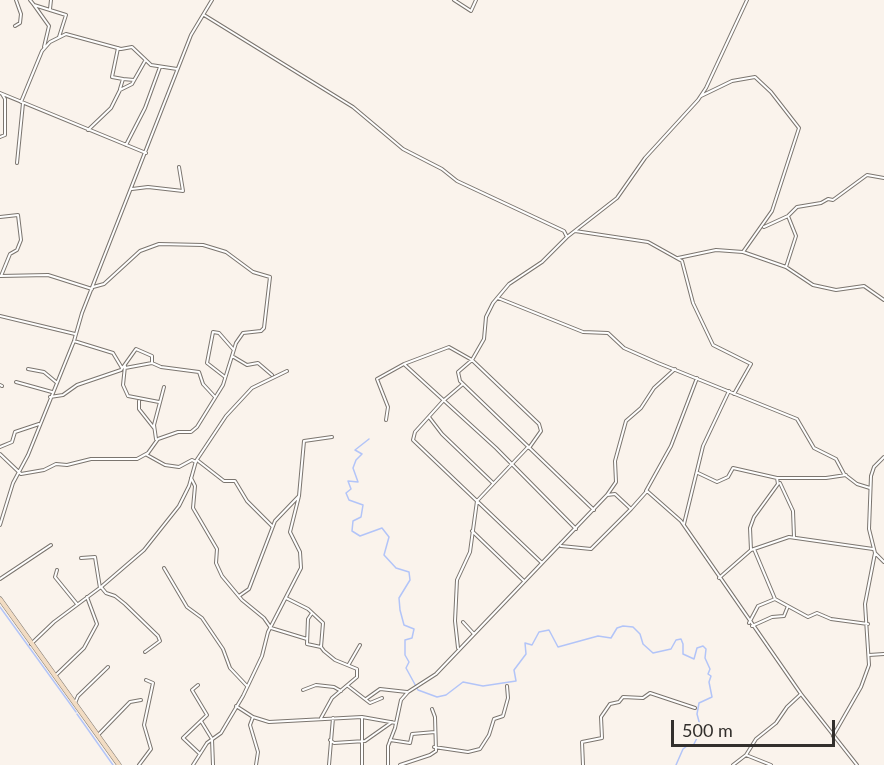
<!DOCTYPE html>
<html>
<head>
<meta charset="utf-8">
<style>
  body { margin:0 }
  #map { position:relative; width:884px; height:765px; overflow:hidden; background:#faf3ec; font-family:Lato,sans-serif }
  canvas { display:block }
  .scale { position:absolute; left:671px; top:720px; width:164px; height:27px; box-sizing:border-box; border:3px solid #322f2c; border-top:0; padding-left:8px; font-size:18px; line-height:21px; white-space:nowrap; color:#322f2c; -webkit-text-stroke:4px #faf3ec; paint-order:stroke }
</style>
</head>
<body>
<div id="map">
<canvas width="884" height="765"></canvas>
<div class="scale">500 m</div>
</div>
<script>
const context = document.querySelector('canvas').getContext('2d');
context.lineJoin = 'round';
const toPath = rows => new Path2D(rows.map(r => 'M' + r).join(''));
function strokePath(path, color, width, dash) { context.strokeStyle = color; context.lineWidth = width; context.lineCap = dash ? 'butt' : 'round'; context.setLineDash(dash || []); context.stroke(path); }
const stream = toPath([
  [369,439,355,450,362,454,356,460,353,468,358,482,348,481,351,489,346,493,349,500,363,505,361,517,353,521,352,531,360,536,382,528,389,537,384,555,396,568,409,572,410,580,399,598,400,610,404,625,414,629,412,638,405,640,405,655,409,662,406,668,418,690,437,697,446,695,463,682,483,686,516,681,514,670,526,654,525,643,532,645,539,632,549,630,558,647,598,636,611,638,617,628,623,626,633,627,640,634,643,644,653,653,671,649,676,640,681,639,683,644,683,654,694,659,697,648,703,646,706,649,705,658,710,669,708,674,711,676,709,682,712,697,699,703,697,714,701,729,698,736,693,746,687,746,683,749,676,765],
  [0,607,76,712],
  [77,714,113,765]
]);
const street = toPath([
  [30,0,34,5,66,15,59,37],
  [454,0,471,11,476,0],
  [34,5,49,26,44,47],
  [50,9,51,0],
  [204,15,353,107,403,149,442,169,457,181,564,231,567,237],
  [15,26,20,23,21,14,16,0],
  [118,48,112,77,123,79],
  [120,89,123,79,134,80],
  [0,93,146,153],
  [701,96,732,81,755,77,771,92,799,128,772,211,743,252],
  [21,102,42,51,50,42,66,34,121,49,132,47,151,65,177,69],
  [88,130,111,108,120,90,132,84,145,61],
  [0,137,5,135,5,99,2,94],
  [126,145,145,108,160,67],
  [17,163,23,103],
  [132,189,148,187,183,191,179,167],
  [0,217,18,215,21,240,17,250,10,254,1,276],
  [764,227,788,216,797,207,821,203,828,199,833,200,867,175,884,178],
  [575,231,648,242,682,261,693,303,713,345,751,364,734,394],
  [678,258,716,250,743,252,786,267,813,285,836,290,864,286,884,300],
  [786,267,796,236,788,216],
  [0,276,48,275,92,289],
  [93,287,104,284,140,251,159,244,203,245,226,252,253,272,270,277,264,328,261,331,243,333,236,343,232,356,247,365,258,363,272,375],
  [498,298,583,332,608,333,624,348,658,363,797,419,814,448,836,459,844,474,857,484,870,488],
  [0,316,75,334],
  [74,341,113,353,122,368],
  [405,365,496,448,576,529],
  [125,366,123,385,128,396,159,402],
  [125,368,152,363],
  [28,369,44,372,56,382],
  [225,377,207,363,213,332,219,333,233,349],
  [16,382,52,392],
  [463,384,443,401,415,432,413,440,542,563],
  [0,385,2,386],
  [50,397,63,395,77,385,121,370,136,349,152,356,152,363,161,367,199,372,203,384,215,397],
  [139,401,139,409,154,428],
  [429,417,442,434,493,483],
  [386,420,388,407,377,379,404,364,449,347,472,360,539,424,541,431,529,448],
  [156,439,154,425,164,387],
  [0,447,12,442,15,432,39,424],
  [0,454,21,474,44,470,56,464,67,465,91,459,137,459,148,453,158,439,178,432,191,432,197,427,223,385,232,356],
  [147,455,165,465,179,467,192,460,196,462],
  [884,457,874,467,871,476,869,529,875,553,884,562],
  [197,460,224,481,235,481,247,501,272,526],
  [698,473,717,482,728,477,733,468,777,478,826,478,846,475],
  [191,478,195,486,193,508,217,549,216,563,222,576,242,600,264,618,271,628,307,639],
  [780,483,793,511,794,537],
  [646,491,671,446,697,378],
  [607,495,616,482,615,461,626,421,641,408,654,388,675,369],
  [594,510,460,381,458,372,472,360,484,339,486,317,493,303,509,284,542,262,567,237,617,198,645,158,698,100,706,88,747,0],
  [684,524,703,446,729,391],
  [0,525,13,483,28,455,74,341,82,313,191,35,212,0],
  [472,531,524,581],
  [561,546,591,549,631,509],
  [751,550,789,537,873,549],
  [81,558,95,557,100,588],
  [164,568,187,607,202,618,223,649,230,668,247,686],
  [57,570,55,577,77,604],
  [719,578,751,550,750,528,754,517,778,484,777,478],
  [0,579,51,545],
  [101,587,106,593,115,596,125,604,158,636,160,641,145,652],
  [239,596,249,589,275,521,299,496,304,441,332,437],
  [286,598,308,609,323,623,321,647,324,651,335,660,357,669,357,677,332,698,321,718],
  [775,599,808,617,817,613,831,619,868,624],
  [312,613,308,619,307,644,321,647],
  [463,622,474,634],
  [749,623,758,606,775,599,754,549],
  [752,626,772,617,784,616,788,606],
  [31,644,54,622,101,587,144,550,179,506,189,486,196,461,226,416,252,388,287,371],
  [458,648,455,621,457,580,470,552,477,501,528,447],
  [869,655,884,654],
  [349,664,360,645],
  [56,675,84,648,97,624,87,597],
  [198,685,192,690,207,715,183,738,200,754],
  [348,686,370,703,382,698],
  [303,690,316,685,334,687,341,691],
  [366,699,380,689,407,692],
  [75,703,78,696,108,667],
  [236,706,253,717,269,722,362,717,396,723],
  [253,717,250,725,258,752,256,765],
  [201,721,212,739,213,765],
  [98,735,130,702,141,700],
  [833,736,861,687,869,665,865,604,875,553],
  [330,740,334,743,365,741,392,722],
  [390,740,410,743,412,734,435,732],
  [434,747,468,752,480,749,489,735,494,719,503,716,508,698,507,686],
  [746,755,771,765],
  [139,765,151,749,144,725,153,683,146,680],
  [193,765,207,743,221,733,243,696,262,656,268,632,301,568,300,552,290,532,299,496],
  [329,765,333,718],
  [362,765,362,717],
  [388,765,388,746,395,728,401,700,408,692,436,674,607,495,615,494,631,509,647,491,681,521,801,694,857,765],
  [400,765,430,755,436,751,435,717,432,709],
  [583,765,582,742,602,738,601,717,610,704,619,702,623,697,643,698,650,693,695,708],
  [733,765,746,755,756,739,776,723,787,707,801,694]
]);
const secondary = toPath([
  [0,599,119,765]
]);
strokePath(stream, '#b2c4f8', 1.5);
strokePath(street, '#7b756f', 4);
strokePath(secondary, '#7b756f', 5);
strokePath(street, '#fff', 2);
strokePath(secondary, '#f2dcc3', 4);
</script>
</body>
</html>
